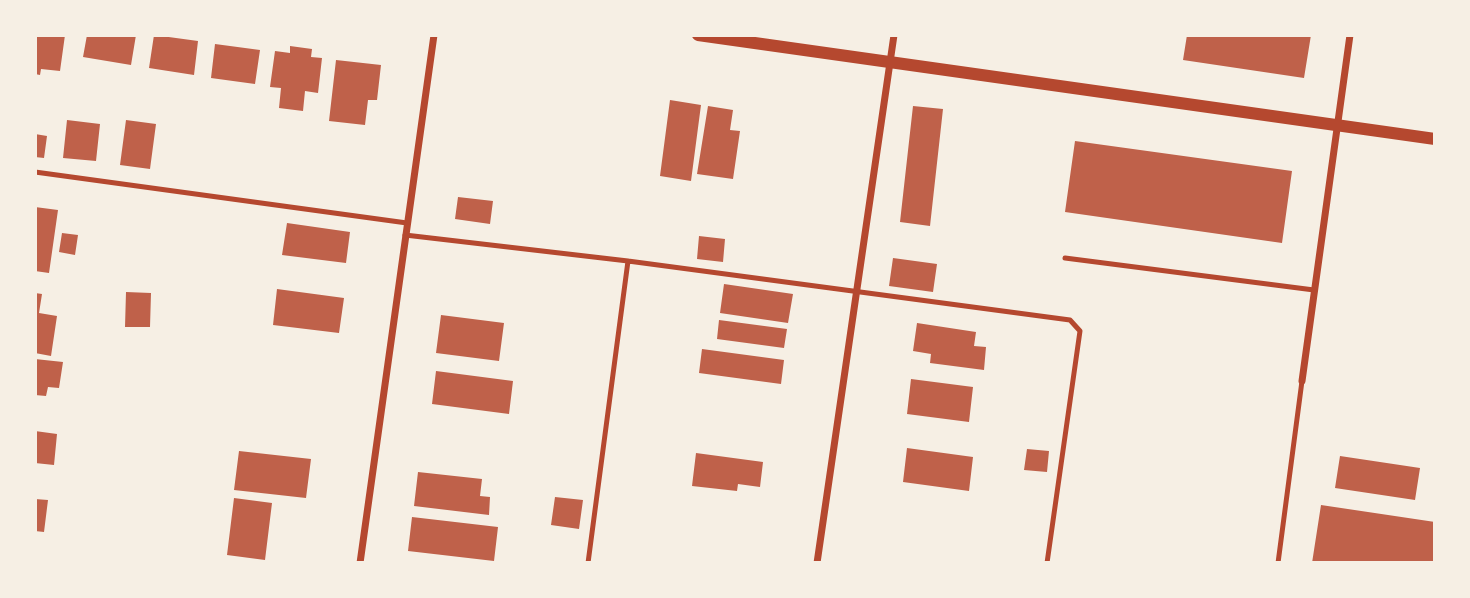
<!DOCTYPE html>
<html>
<head>
<meta charset="utf-8">
<style>
  body { margin:0 }
  #map { position:relative; width:1470px; height:598px; overflow:hidden; background:#f6efe4; font-family:"Nunito Sans",sans-serif }
  canvas { display:block }
  .frame { position:absolute; inset:0; border:37px solid #f6efe4; pointer-events:none }
</style>
</head>
<body>
<div id="map">
<canvas width="1470" height="598"></canvas>
<div class="frame"></div>
</div>
<script>
const context = document.querySelector('canvas').getContext('2d');
context.lineJoin = 'round';
function paint(path, color) { context.fillStyle = color; context.fill(path, 'evenodd'); }
const toPath = rows => new Path2D(rows.map(r => 'M' + r).join(''));
function strokePath(path, color, width, dash) { context.strokeStyle = color; context.lineWidth = width; context.lineCap = dash ? 'butt' : 'round'; context.setLineDash(dash || []); context.stroke(path); }
const building = toPath([
  [35,35,65,35,60,71,41,69,40,75,35,74],
  [87,35,136,35,131,65,83,57],
  [154,35,198,41,194,75,149,68],
  [1187,35,1311,35,1304,78,1183,60],
  [215,44,260,50,255,84,211,78],
  [290,46,312,49,311,57,322,58,318,93,305,91,303,111,279,108,281,88,270,87,275,51,290,53],
  [336,60,381,65,377,100,368,100,365,125,329,121],
  [670,100,701,105,691,181,660,176],
  [708,106,733,110,730,130,740,131,733,179,697,174],
  [913,106,943,109,930,226,900,222],
  [67,120,100,124,96,161,63,158],
  [126,120,156,124,150,169,120,165],
  [35,134,47,136,44,158,35,157],
  [1075,141,1292,171,1282,243,1065,212],
  [458,197,493,201,490,224,455,219],
  [35,207,58,210,49,273,35,271],
  [287,223,350,232,346,263,282,255],
  [62,233,78,235,75,255,59,252],
  [699,236,725,239,723,262,697,259],
  [893,258,937,264,933,292,889,286],
  [724,284,793,294,788,323,720,313],
  [277,289,344,298,339,333,273,325],
  [126,292,151,293,150,327,125,327],
  [35,293,42,294,39,313,57,316,51,356,35,353],
  [441,315,504,323,499,361,436,353],
  [719,320,787,329,784,348,717,339],
  [917,323,976,332,974,346,986,347,984,370,930,363,931,354,913,351],
  [702,349,784,360,781,384,699,373],
  [35,359,63,362,59,388,48,387,46,396,35,395],
  [436,371,513,381,509,414,432,404],
  [911,379,973,387,969,422,907,414],
  [35,431,57,434,54,465,35,463],
  [907,448,973,457,969,491,903,482],
  [1027,449,1049,451,1047,472,1024,470],
  [239,451,311,459,306,498,234,490],
  [696,453,763,462,760,487,738,484,737,491,692,486],
  [1340,456,1420,468,1415,500,1335,488],
  [418,472,482,479,480,496,490,497,489,515,414,506],
  [555,497,583,500,579,529,551,525],
  [234,498,272,503,265,560,227,555],
  [35,499,48,500,44,532,35,531],
  [1321,505,1435,522,1435,563,1312,563],
  [412,517,498,527,494,561,408,551]
]);
const service = toPath([
  [35,172,407,223],
  [405,235,628,261,1070,320,1080,331,1047,563],
  [1065,258,1314,290],
  [588,563,628,261],
  [1278,563,1302,381]
]);
const minor = toPath([
  [1302,381,1350,35],
  [360,563,434,35],
  [817,563,894,35]
]);
const tertiary = toPath([
  [698,35,1435,139]
]);
paint(building, '#bf614a');
strokePath(service, '#b5482f', 5);
strokePath(minor, '#b5482f', 7);
strokePath(tertiary, '#b5482f', 12);
</script>
</body>
</html>
